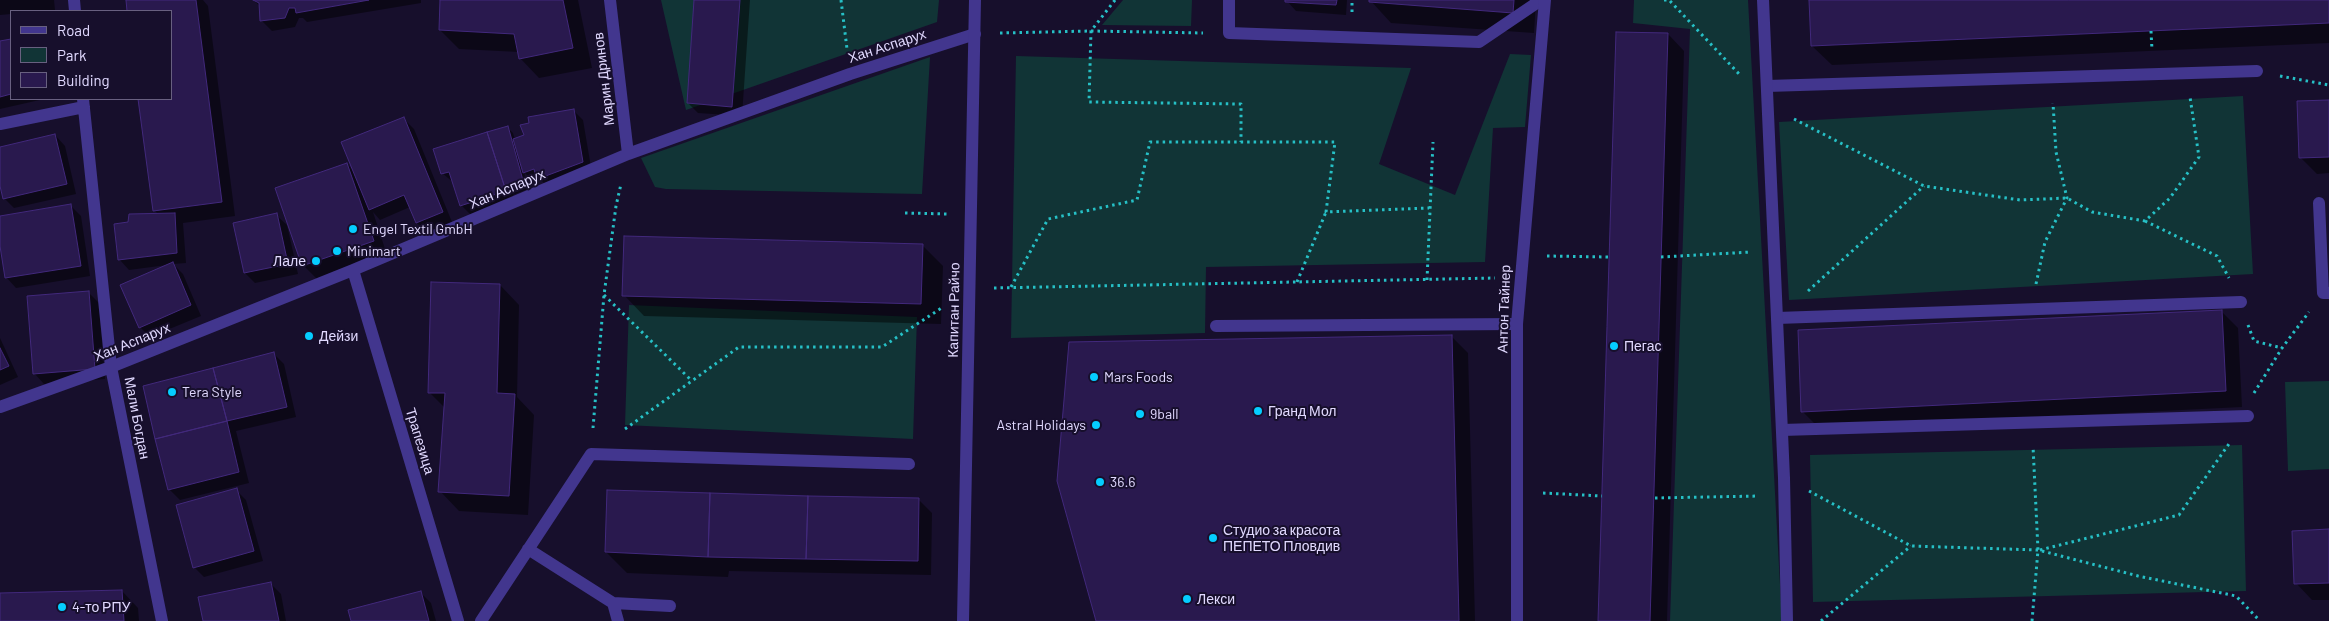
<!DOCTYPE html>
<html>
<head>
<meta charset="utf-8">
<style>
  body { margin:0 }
  #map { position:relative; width:2329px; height:621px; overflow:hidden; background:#170f2c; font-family:Barlow,sans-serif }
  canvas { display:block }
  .legend { position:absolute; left:10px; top:10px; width:162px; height:90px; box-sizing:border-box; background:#170f2c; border:1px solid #686080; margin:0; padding:6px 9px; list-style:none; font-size:15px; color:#e1d9ff }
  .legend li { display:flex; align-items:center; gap:10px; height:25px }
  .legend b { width:25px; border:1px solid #686080 }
</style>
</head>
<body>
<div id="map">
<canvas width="2329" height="621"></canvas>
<ul class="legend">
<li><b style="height:6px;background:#42368e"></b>Road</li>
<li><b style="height:14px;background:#113436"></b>Park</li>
<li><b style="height:14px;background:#29194e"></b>Building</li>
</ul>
</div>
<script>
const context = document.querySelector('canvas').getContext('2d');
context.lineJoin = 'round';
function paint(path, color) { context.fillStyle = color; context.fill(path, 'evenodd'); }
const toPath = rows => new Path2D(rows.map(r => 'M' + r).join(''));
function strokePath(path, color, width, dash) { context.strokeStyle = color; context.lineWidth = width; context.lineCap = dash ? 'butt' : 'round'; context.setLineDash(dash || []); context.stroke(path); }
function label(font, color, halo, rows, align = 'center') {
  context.font = font + ' Barlow,sans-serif'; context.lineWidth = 4; context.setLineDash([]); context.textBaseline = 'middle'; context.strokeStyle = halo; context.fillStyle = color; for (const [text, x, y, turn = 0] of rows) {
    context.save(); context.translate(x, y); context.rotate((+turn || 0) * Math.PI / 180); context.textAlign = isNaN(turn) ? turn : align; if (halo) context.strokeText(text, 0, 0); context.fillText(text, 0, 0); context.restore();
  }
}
const green = toPath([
  [661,0,939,0,937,22,686,110],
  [1123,0,1192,0,1191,26,1102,25],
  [1634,0,1748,0,1782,621,1670,621,1690,29,1633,23],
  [1510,54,1531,55,1525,127,1493,128,1485,262,1206,267,1205,333,1011,338,1016,56,1411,68,1379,164,1455,195],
  [930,57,922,194,666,189,655,187,641,158],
  [2243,96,2253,274,1789,300,1779,122],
  [629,305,917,317,913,439,625,425],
  [2329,381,2329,469,2288,471,2285,382],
  [2242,445,2246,591,1813,602,1810,455]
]);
const shadow = toPath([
  [0,0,54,0,55,10,11,11,11,14,0,15],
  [127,0,203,0,208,6,235,216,183,223,186,263,173,264,183,274,201,316,150,337,140,327,167,265,129,270,119,259,129,223,158,214,154,210,139,99,171,99,171,11,128,11],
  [253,0,421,0,421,3,307,22,303,18,299,18,295,27,272,31,261,20,261,7],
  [441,0,578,0,592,68,539,78,520,58,519,52,459,49,440,30],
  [696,0,750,0,742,116,698,113,688,103],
  [1286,0,1347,0,1346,15,1296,11],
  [1370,0,1536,0,1534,33,1391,23],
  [1810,0,2329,0,2329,43,1832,65,1812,46],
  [1668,34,1684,51,1667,621,1599,621],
  [11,40,11,99,44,99,0,109,0,42],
  [2329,101,2329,173,2317,174,2300,157],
  [573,110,583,120,592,173,548,187,541,180,534,182,524,172,528,189,513,195,515,202,471,215,461,205,454,183,442,173,508,128,513,133,515,140,525,136],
  [403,118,414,129,452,222,427,233,417,223,410,207,380,220,373,212,387,255,317,279,303,265,347,164,355,172],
  [55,135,65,146,76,194,14,208,4,198,0,181,0,148],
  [71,206,81,216,90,276,16,288,6,277,0,237,0,217],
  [276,215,287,225,298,274,255,283,245,273],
  [922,245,943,266,941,324,644,316,624,295],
  [500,285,519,305,517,397,534,415,528,515,459,511,440,491,445,408,429,392],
  [89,293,99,303,105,379,44,384,34,373],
  [2221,311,2238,328,2242,407,1819,428,1802,411],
  [1451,336,1468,353,1475,621,1097,621],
  [0,338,18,377,0,385],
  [274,354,284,364,296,417,236,431,249,483,180,500,170,490],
  [236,490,246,500,263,561,204,577,194,567],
  [918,499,932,513,931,575,729,571,728,577,627,573,606,552],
  [2329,530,2329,600,2312,600,2296,583],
  [271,584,281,594,286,621,204,621],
  [122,591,138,608,139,621,0,621,0,594],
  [421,593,431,603,436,621,352,621]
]);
const building = toPath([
  [126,0,196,0,222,202,153,211,138,99,171,99,171,11,127,11,126,0],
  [253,0,369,0,296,13,295,8,289,8,285,18,260,21,259,3,253,0],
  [440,0,563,0,573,48,519,59,514,34,439,30,440,0],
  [694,0,740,0,732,107,687,103,694,0],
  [1285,0,1337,0,1336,5,1285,2,1285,0],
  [1369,0,1514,0,1513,13,1369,2,1369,0],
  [1809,0,2329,0,2329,23,1811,46,1809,0],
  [1616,32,1668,33,1650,621,1598,621,1616,32],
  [11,39,11,94,0,97,0,41,11,39],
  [2329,100,2329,157,2299,158,2297,101,2329,100],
  [574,109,583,162,543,177,536,177,534,169,523,173,513,139,524,135,520,125,529,123,528,117,574,109],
  [404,117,443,212,416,223,404,195,369,210,341,142,404,117],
  [508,126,524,184,506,191,487,132,508,126],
  [487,132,506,191,460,206,449,172,441,174,433,149,487,132],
  [55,134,67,184,3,199,0,186,0,147,55,134],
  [347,163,374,241,302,266,275,188,347,163],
  [71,204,81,266,5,278,0,246,0,216,71,204],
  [175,213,177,253,118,260,114,224,128,222,129,214,175,213],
  [277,213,288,264,244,273,233,223,277,213],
  [624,236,923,244,921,304,622,296,624,236],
  [173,262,191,305,139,328,120,285,173,262],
  [431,282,500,284,497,393,515,394,509,496,438,492,445,393,428,393,431,282],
  [89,291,95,369,33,374,27,296,89,291],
  [2222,310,2226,391,1801,412,1798,330,2222,310],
  [1452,335,1459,621,1096,621,1057,481,1069,342,1452,335],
  [0,348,9,366,0,370,0,348],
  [274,352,287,407,227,421,213,368,274,352],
  [213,368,227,421,155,439,143,386,213,368],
  [227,421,239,472,168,490,155,439,227,421],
  [237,488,254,551,193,568,176,505,237,488],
  [607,490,710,493,708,557,605,552,607,490],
  [710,493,808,496,806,559,708,557,710,493],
  [808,496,919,498,918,561,806,559,808,496],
  [2329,529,2329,583,2294,584,2292,531,2329,529],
  [271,582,279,621,203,621,198,597,271,582],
  [122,590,124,621,0,621,0,593,122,590],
  [421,591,429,621,351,621,348,610,421,591]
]);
const path = toPath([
  [841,0,847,49],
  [1115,0,1091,31,1089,102,1241,104,1241,142],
  [1664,0,1669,0,1741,76],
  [1352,12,1352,0],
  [2151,31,2152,50],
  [1000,33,1091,31,1203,33],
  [2280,76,2329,85],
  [1794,119,1924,186,2020,200,2067,198,2092,212,2145,221,2170,198,2199,157,2190,97],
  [905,213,947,214],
  [2145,221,2217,256,2229,278],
  [1547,256,1609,257],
  [1661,257,1751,252],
  [1427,280,1433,142],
  [1297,282,1326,212],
  [2036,284,2045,242,2067,198,2056,152,2053,103],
  [1011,287,1048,219,1137,200,1150,142,1335,142,1326,212,1429,208],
  [994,288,1495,278],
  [1808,291,1924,186],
  [604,295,691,380],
  [2248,325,2254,341,2282,348],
  [2254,393,2282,348,2309,312],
  [593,428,604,295,616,206,621,184],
  [625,429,739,347,882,347,943,307],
  [1809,491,1911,546,2038,550,2138,576,2236,596,2260,621],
  [1543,493,1602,496],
  [1655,498,1759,496],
  [2040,550,2179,515,2231,441],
  [1821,621,1911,546],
  [2032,621,2038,550,2033,446]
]);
const service = toPath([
  [1229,0,1229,33,1479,42,1541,0],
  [1767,86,2257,71],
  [2319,203,2323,293,2329,293],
  [1777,318,2241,302],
  [1216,326,1517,324],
  [1782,430,2248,416],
  [528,549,613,603,618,621],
  [613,603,670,606],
  [481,621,591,454,909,464]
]);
const minor = toPath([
  [74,0,75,11],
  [610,0,628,154],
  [1763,0,1784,478,1787,621],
  [83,99,111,367,162,621],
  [0,124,84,107],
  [353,270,458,621],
  [0,407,111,367,353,270,628,154,850,74,975,34],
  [1517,621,1517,324,1545,0]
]);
const tertiary = toPath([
  [963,621,975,0]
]);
const markers = [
  [353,229,5,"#05cdff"],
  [337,251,5,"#05cdff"],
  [316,261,5,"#05cdff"],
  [309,336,5,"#05cdff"],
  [1614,346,5,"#05cdff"],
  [1094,377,5,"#05cdff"],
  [172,392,5,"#05cdff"],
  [1258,411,5,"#05cdff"],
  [1140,414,5,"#05cdff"],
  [1096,425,5,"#05cdff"],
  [1100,482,5,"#05cdff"],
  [1213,538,5,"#05cdff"],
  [1187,599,5,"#05cdff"],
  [62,607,5,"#05cdff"]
];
const streetNames = [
  ["Хан Аспарух",887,46,-18],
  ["Марин Дринов",604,79,-97],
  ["Хан Аспарух",507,189,-23],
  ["Антон Тайнер",1504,309,-88],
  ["Капитан Райчо",954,310,-89],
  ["Хан Аспарух",132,342,-22],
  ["Мали Богдан",137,418,79],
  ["Трапезица",420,441,73]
];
const poiNames = [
  ["Engel Textil GmbH",363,229],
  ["Minimart",347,251],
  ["Лале",306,261,"right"],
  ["Дейзи",319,336],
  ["Пегас",1624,346],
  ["Mars Foods",1104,377],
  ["Tera Style",182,392],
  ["Гранд Мол",1268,411],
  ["9ball",1150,414],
  ["Astral Holidays",1086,425,"right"],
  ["36.6",1110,482],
  ["Студио за красота",1223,530],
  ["ПЕПЕТО Пловдив",1223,546],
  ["Лекси",1197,599],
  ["4-то РПУ",72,607]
];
paint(green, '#113436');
paint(shadow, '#0007');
paint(building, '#29194e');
strokePath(building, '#42297c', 1);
strokePath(path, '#26c0c6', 3, [2.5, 4]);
strokePath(service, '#42368e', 12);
strokePath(minor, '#42368e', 12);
strokePath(tertiary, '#42368e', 12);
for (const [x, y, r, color] of markers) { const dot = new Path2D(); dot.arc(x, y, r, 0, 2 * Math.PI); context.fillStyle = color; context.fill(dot); strokePath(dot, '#170f2c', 2); }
label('14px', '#e1d9ff', '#170f2c', streetNames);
label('14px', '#e1d9ff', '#170f2c', poiNames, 'left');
</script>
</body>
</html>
